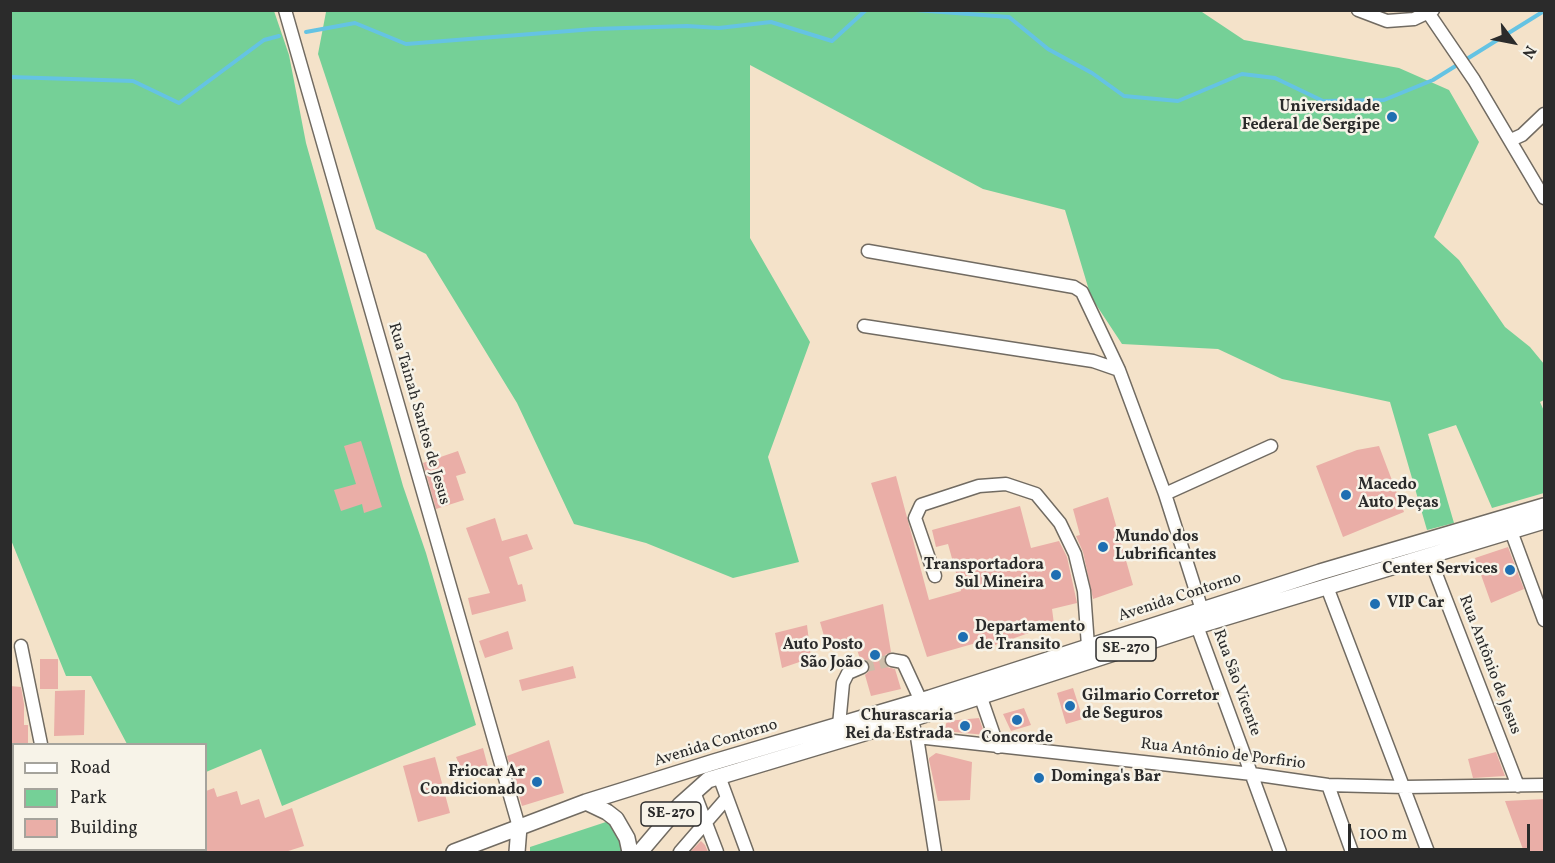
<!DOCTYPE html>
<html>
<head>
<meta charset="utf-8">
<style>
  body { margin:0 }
  #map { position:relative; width:1555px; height:863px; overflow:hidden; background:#f4e2c9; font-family:Vollkorn,serif }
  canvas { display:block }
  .frame { position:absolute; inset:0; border:12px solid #2b2b2b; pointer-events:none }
  .legend { position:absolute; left:12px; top:743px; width:195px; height:108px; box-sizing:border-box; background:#f7f3e8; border:2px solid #a5a39c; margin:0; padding:8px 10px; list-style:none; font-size:18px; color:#2b2b2b }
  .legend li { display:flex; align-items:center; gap:12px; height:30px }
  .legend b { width:30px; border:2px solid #a5a39c }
  .north { position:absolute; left:1483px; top:12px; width:60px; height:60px; -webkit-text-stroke:4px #f7f3e8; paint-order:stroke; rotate:122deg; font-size:16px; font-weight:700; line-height:24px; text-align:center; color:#2b2b2b }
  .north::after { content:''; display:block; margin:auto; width:21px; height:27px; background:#2b2b2b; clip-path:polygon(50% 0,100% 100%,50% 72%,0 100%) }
  .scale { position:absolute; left:1348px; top:824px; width:182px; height:27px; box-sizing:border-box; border:3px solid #2b2b2b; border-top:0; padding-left:8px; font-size:18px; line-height:21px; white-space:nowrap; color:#2b2b2b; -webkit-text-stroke:4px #f7f3e8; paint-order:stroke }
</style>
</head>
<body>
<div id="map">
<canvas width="1555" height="863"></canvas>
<div class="frame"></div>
<ul class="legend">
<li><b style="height:8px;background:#fff"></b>Road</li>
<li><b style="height:16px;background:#75d097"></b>Park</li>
<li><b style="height:16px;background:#eaaea7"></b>Building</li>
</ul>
<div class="north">N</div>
<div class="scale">100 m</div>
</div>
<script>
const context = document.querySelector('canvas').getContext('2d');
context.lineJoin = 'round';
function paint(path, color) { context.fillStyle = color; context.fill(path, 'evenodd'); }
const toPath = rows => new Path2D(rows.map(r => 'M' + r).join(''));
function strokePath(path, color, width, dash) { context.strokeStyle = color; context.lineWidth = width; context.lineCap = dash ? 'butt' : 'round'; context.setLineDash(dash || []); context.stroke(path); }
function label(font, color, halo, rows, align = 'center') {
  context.font = font + ' Vollkorn,serif'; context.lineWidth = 5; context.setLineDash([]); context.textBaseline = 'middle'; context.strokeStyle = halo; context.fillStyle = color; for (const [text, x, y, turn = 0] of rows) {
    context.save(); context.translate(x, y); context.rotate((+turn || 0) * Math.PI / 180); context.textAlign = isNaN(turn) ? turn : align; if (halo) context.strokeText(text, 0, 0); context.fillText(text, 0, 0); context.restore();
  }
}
const green = toPath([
  [1199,10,1244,40,1399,68,1449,90,1479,142,1434,237,1459,260,1505,327,1530,347,1544,364,1544,400,1540,402,1544,411,1544,493,1492,508,1456,425,1428,434,1454,523,1427,530,1390,402,1282,379,1218,349,1122,344,1091,297,1065,210,983,189,750,65,750,238,810,342,768,457,799,562,733,578,646,543,574,524,517,403,426,254,376,229,318,54,326,12,329,11],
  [10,11,274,11,289,55,306,143,403,486,426,553,476,725,282,806,261,749,206,772,206,744,127,744,91,676,66,676,11,540],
  [609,821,622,846,621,852,530,852,530,847]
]);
const stream = toPath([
  [915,10,1009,17,1048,49,1092,73,1124,96,1178,101,1242,74,1275,78,1323,101,1384,100,1433,80,1544,11],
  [306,32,355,23,406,44,594,29,687,26,719,28,771,22,832,41,866,10],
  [10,77,133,81,179,103,264,40,279,36]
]);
const building = toPath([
  [361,441,382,507,364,513,362,504,341,511,334,490,356,484,344,446],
  [1379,446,1404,512,1343,537,1316,466,1357,450],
  [458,451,466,473,456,476,464,500,436,509,423,463],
  [896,476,929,600,961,591,948,544,936,547,932,530,1020,506,1031,548,1059,541,1067,557,1077,603,1052,609,1054,624,978,651,976,643,927,657,871,483],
  [1108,497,1133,585,1093,599,1083,552,1076,536,1080,535,1073,509],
  [495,518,502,541,527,534,533,549,509,557,518,585,522,584,526,601,472,615,468,598,490,593,466,528],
  [1508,547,1524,589,1491,603,1475,558],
  [883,604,891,652,885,655,884,662,887,667,895,669,901,689,871,696,865,675,869,671,870,664,866,660,860,659,854,640,828,650,820,622],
  [807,625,811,658,782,668,775,633],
  [508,631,513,649,485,658,479,641],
  [40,659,58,659,58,689,40,689],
  [573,666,576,678,522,691,519,680],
  [10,686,21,687,24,704,24,725,28,725,28,744,10,744],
  [1073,688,1083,719,1066,724,1057,693],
  [85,690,84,735,54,736,55,691],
  [1024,708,1031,725,1011,731,1003,714],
  [979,718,985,735,944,731,947,721],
  [549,740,564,793,522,806,507,756],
  [483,748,488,767,463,773,456,757],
  [1496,752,1505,776,1473,778,1468,759],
  [936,753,972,762,970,800,938,801,929,760,929,758],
  [435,757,450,813,418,822,403,766],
  [214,788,217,797,237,791,241,805,259,799,265,818,292,808,304,846,285,852,206,852,206,791],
  [1545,799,1545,852,1524,852,1505,801],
  [701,841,705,845,708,852,690,852]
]);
const minorTunnel = toPath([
  [862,667,892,660]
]);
const minor = toPath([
  [285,10,519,827],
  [1358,10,1387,21,1414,19,1433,10],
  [1429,14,1474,80,1544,198],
  [1511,140,1522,135,1544,114],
  [868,251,1074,287,1082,292,1119,370,1165,494,1202,610],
  [864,326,1093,361,1119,370],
  [1165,494,1271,446],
  [1511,531,1544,620],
  [1429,556,1518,786],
  [935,576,915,518,921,505,979,486,1006,484,1036,494,1060,523,1075,554,1084,591,1088,646],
  [1327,587,1428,852],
  [1197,626,1280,852],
  [21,646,41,744],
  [892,660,903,662,921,701],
  [980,695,998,747],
  [911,719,917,737,1252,774,1328,785,1405,787,1544,785],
  [839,725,843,683,848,673,862,667],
  [917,737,935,852],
  [719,776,747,852],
  [1328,785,1352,852],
  [694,792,717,852],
  [39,852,39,850],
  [680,852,726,799]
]);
const major = toPath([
  [586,802,607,812,616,819,627,838,630,852],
  [454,852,586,802,714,762,930,698,1320,572,1544,506],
  [517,852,519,827],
  [640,852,680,805,708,780,911,719,1197,626,1544,521]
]);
const markers = [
  [1392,117,6,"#1f6fb2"],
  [1346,495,6,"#1f6fb2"],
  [1103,547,6,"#1f6fb2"],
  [1510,570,6,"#1f6fb2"],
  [1056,575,6,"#1f6fb2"],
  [1375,604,6,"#1f6fb2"],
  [963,637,6,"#1f6fb2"],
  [875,655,6,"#1f6fb2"],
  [1070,706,6,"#1f6fb2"],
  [1017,720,6,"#1f6fb2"],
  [965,726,6,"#1f6fb2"],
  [1039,778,6,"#1f6fb2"],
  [537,782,6,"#1f6fb2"]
];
const shields = [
  [1126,649,60],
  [671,814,60]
];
const shieldNames = [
  ["SE-270",1126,649],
  ["SE-270",671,814]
];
const poiNames = [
  ["Universidade",1380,108],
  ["Federal de Sergipe",1380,126],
  ["Macedo",1358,486,"left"],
  ["Auto Peças",1358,504,"left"],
  ["Mundo dos",1115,538,"left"],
  ["Lubrificantes",1115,556,"left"],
  ["Transportadora",1044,566],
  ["Sul Mineira",1044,584],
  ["Center Services",1498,570],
  ["VIP Car",1387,604,"left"],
  ["Departamento",975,628,"left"],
  ["de Transito",975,646,"left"],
  ["Auto Posto",863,646],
  ["São João",863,664],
  ["Gilmario Corretor",1082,697,"left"],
  ["de Seguros",1082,715,"left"],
  ["Churascaria",953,717],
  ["Rei da Estrada",953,735],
  ["Concorde",1017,739,"center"],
  ["Friocar Ar",525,773],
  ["Condicionado",525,791],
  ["Dominga's Bar",1051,778,"left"]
];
const streetNames = [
  ["Rua Tainah Santos de Jesus",418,414,74],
  ["Avenida Contorno",1180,598,-18],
  ["Rua Antônio de Jesus",1489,665,69],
  ["Rua São Vicente",1236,683,70],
  ["Avenida Contorno",716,744,-17],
  ["Rua Antônio de Porfirio",1223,755,7]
];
paint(green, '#75d097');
strokePath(stream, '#65c3e3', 4);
paint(building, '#eaaea7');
strokePath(minorTunnel, '#ccbda9', 12, [12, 6]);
strokePath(minor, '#716b62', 15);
strokePath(major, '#716b62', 18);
strokePath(minor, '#fff', 12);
strokePath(major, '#fff', 15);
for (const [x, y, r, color] of markers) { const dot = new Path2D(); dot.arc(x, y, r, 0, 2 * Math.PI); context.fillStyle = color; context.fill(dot); strokePath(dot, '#f7f3e8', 2); }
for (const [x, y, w] of shields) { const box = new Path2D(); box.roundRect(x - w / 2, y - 12, w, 24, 4.5); context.fillStyle = '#f7f3e8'; context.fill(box); strokePath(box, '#2b2b2b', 1.5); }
label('bold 15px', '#2b2b2b', null, shieldNames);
label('bold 16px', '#2b2b2b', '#f7f3e8', poiNames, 'right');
label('16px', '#2b2b2b', '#f7f3e8', streetNames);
</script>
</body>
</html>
